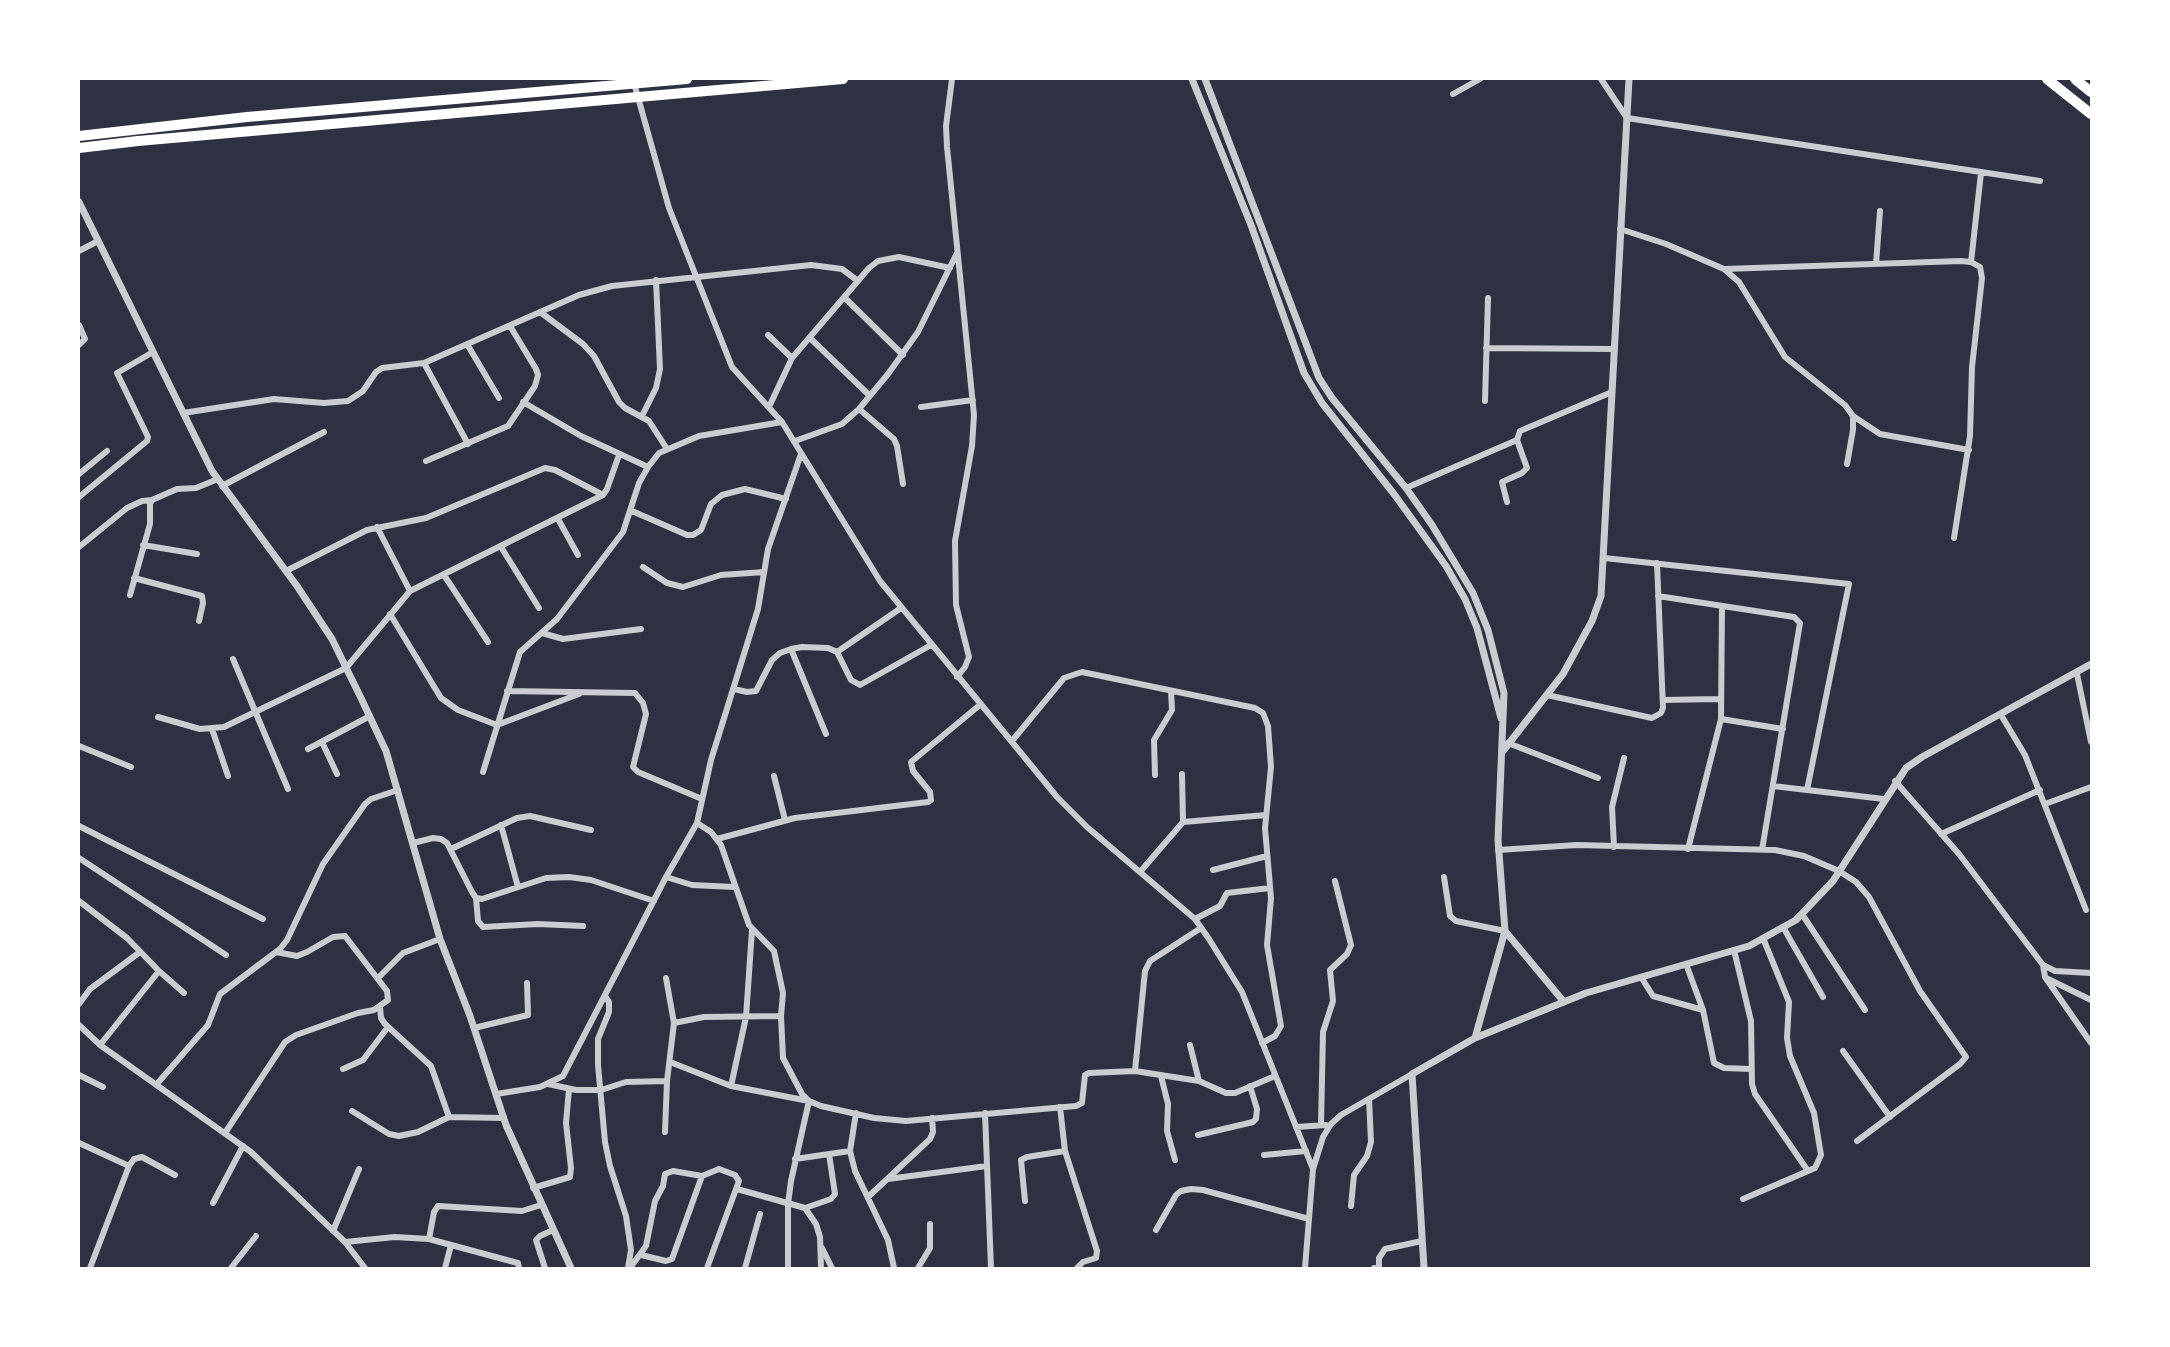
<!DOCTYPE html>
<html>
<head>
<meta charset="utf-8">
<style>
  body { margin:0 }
  #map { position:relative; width:2170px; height:1347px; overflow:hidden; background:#2d3142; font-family:Figtree,sans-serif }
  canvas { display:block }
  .frame { position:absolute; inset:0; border:80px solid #fff; pointer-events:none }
</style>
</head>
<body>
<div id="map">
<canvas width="2170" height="1347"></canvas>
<div class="frame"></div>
</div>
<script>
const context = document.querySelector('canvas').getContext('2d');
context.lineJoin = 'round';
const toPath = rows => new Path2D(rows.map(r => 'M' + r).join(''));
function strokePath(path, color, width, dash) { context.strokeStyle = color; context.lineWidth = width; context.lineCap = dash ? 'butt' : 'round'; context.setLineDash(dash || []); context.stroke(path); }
const minor = toPath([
  [952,79,946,126,947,147,974,415,972,446,955,541,956,605,969,657,965,667,957,677],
  [1601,79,1627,118,2040,181],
  [634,83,669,208,732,367,782,422,880,581,1057,797,1087,827,1195,919,1209,939,1242,992,1313,1169],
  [1453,94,1480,79],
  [1620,229,1666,244,1724,269,1739,282,1785,357,1845,405,1853,416,1853,430,1847,464],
  [79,251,98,241],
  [1971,262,1981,173],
  [1876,264,1880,211],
  [1724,269,1961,261,1971,262,1980,267,1982,278,1972,367,1970,436,1954,538],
  [844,297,903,355],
  [540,312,583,344,594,356,619,402,625,408,649,421,667,449],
  [79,325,85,339,79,345],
  [768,335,792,358],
  [810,338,870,396],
  [467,344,499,398],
  [1486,348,1615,349],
  [424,363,468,444],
  [1485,401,1488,298],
  [523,402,581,436,648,467],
  [769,407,792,358,869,268,878,261,899,257,950,268],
  [921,407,973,400],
  [859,409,894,439,897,446,903,484],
  [183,413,274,399,324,403,348,401,363,391,376,372,382,368,424,363,579,295,612,286,811,265,842,269,858,281],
  [642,416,656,388,660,369,656,280],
  [1853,416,1880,434,1969,450],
  [795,441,842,424,859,409,888,374,918,332,957,253],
  [426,461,508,426,535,386,538,375,536,369,510,326],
  [79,474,107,451],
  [222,486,324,432],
  [1406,488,1517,440],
  [79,497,147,441,148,437,117,373,153,352],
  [1507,502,1502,482,1522,473,1527,468,1517,440,1520,431,1612,392],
  [632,511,687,535,693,535,701,530,711,504,722,495,745,489,786,499],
  [558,519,578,555],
  [143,545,197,554],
  [79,547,127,508,142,501,152,500],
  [501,547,539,608],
  [1604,558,1849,584,1807,790,1884,799],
  [643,567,667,583,683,587,721,575,764,572],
  [286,571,367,530,426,518,545,468,555,470,603,495],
  [444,575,488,642],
  [134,578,202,596,203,603,199,621],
  [410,591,603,495,607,489,619,455],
  [130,595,150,524,150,504,152,500,177,489,196,488,218,479],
  [1658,596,1794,617,1800,623,1762,850],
  [1722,606,1721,719,1783,729],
  [390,614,441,698,458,710,497,725,579,694],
  [542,633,563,639,641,629],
  [791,649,826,734],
  [837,652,901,608],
  [233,659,288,789],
  [2077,674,2091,742],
  [734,689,747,692,756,691,772,660,780,653,791,649,802,647,828,648,837,652,851,680,860,685,931,645],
  [507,691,635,693,643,703,646,714,633,767,638,772,702,799],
  [1547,695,1652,718,1661,713,1663,708,1657,563],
  [1663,700,1720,699],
  [2001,715,2025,755,2086,910],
  [158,717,200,729,224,727,346,668,410,591,377,527],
  [212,729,228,776],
  [1012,741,1064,678,1082,672,1255,708,1263,713,1268,726,1271,767,1265,828,1271,898,1267,945,1281,1026,1275,1036,1262,1043],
  [322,742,337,774],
  [1508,743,1598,778],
  [79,746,131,767],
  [308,749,370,716],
  [483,772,520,652,557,619,623,532,639,483,648,467,659,453,699,436,782,422],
  [1155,775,1154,740,1172,710,1171,691],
  [774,776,785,820],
  [1895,781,1959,854,2043,965,2055,971,2091,973],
  [1773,786,1807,790],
  [2045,804,2091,787],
  [1183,822,1266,815],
  [697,823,711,832,721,845,749,925,774,951,783,993,781,1016,783,1058,802,1094,809,1101,821,1106,874,1118,906,1121,1076,1106,1082,1103,1085,1075,1089,1073,1135,1071,1145,971,1150,961,1201,928],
  [501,825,518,887],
  [79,826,263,919],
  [1941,834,2040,790],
  [717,839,795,818,928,802,931,800,930,792,913,771,911,762,981,704],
  [413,843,433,838,441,839,447,843,472,892,476,898,482,899,546,878,569,877,591,880,654,901],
  [1614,847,1612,807,1624,758],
  [451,849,517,818,530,816,591,830],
  [1688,849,1721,719],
  [1498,850,1577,845,1775,850,1804,856,1839,871,1856,882,1869,897,1920,991,1966,1057,1960,1064,1857,1141],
  [79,858,226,955],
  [1213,870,1267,856],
  [1140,872,1183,822,1182,774],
  [666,877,692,885,734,887],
  [1444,877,1450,916,1456,921,1505,931],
  [476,898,478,921,483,927,538,924,583,926],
  [79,901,127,938,159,971],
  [1802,914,1865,1010],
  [1195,919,1220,906,1227,893,1270,888],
  [1783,927,1823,997],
  [1734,950,1751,1021,1752,1084,1755,1094,1808,1171],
  [1686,964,1703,1010,1714,1063,1724,1068,1751,1069],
  [2043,965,2045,977,2091,1043],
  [1641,977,1653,996,1703,1010],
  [378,978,403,953,440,939],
  [666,978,674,1023],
  [2046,978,2091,1000],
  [605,996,609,1002,609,1012,598,1039,598,1065,605,1142,610,1166,626,1216,631,1250,628,1268],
  [79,1004,90,989,140,952],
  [380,1007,381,1018,385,1024,431,1066,449,1117],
  [79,1025,100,1045,251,1152,345,1242,365,1268],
  [474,1028,528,1015,527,983],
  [100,1045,159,971,184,993],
  [1190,1045,1199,1081],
  [1843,1051,1890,1117],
  [670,1062,731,1086,809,1101,791,1181,788,1204,788,1268],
  [343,1069,363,1060,388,1027],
  [1135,1071,1199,1081,1226,1093,1235,1093,1275,1076],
  [79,1075,103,1087],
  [1161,1076,1168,1104,1167,1131,1175,1160],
  [548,1084,576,1090,601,1090,626,1082,667,1081,674,1023,704,1017,781,1016],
  [156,1085,208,1025,220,994,280,949,287,940,323,864,365,804,371,799,398,790],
  [731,1086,746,1017,752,930],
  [496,1094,540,1087,563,1076,666,877,697,823,711,760,758,609,768,549,801,454],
  [1060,1107,1065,1151,1097,1251,1096,1258,1083,1262,1077,1268],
  [352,1111,389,1134,399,1136,418,1132,449,1117,504,1118],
  [856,1113,850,1151,855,1171,888,1240,894,1268],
  [985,1113,991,1268],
  [1321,1125,1323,1032,1333,1001,1330,970,1347,954,1351,945,1335,881],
  [1296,1127,1326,1125],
  [665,1132,667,1081],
  [225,1133,285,1042,296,1035,358,1013,374,1010,388,1000,387,991,345,936,333,937,307,952,297,956,276,952],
  [1198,1135,1253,1122,1256,1119,1257,1109,1250,1086],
  [79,1143,129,1166,90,1268],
  [1264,1155,1306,1151],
  [795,1159,850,1151],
  [129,1166,134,1159,142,1157,175,1175],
  [888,1179,987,1166],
  [533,1188,570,1177,571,1168,566,1123,569,1089],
  [737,1189,805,1208,816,1224,820,1237,821,1268],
  [868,1197,930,1139,933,1132,932,1118],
  [1743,1199,1815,1168,1821,1155,1814,1113,1790,1056,1787,1038,1789,1002,1763,938],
  [1025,1201,1021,1160,1027,1157,1065,1151],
  [213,1203,243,1146],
  [1351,1206,1354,1175,1367,1156,1371,1142,1369,1099],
  [805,1208,831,1199,835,1194,829,1154],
  [1156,1230,1176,1195,1181,1191,1191,1189,1203,1190,1309,1219],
  [333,1231,359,1169],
  [429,1239,434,1212,438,1206,522,1211,541,1205],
  [345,1242,395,1237,429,1239,514,1262,518,1263,519,1268],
  [822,1248,832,1268],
  [641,1255,666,1261,672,1259,702,1176],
  [231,1268,256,1236],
  [445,1268,451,1245],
  [545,1268,536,1240,540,1236,553,1230],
  [630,1268,646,1246,655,1201,663,1186,665,1174,673,1171,702,1176,719,1169,735,1175,739,1181,707,1268],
  [745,1268,760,1214],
  [918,1268,930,1248,930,1224],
  [1305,1268,1313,1169,1323,1137,1331,1124,1341,1115,1412,1074],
  [1374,1268,1379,1268,1379,1258,1385,1249,1422,1241]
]);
const tertiary = toPath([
  [1192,79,1251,225,1304,373,1322,403,1394,494,1446,566,1465,599,1477,628,1501,718],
  [1205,79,1319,378,1332,398,1406,488,1432,525,1473,593,1488,630,1504,693,1498,840,1505,931,1475,1038],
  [79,202,212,471,297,586,332,639,361,698,386,751,440,939,470,1016,506,1125,571,1268],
  [1503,751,1563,674,1592,621,1601,596,1629,79],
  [1505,931,1564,1002],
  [1424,1268,1412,1074,1475,1038,1586,993,1749,946,1796,920,1833,881,1906,768,1922,757,2091,664]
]);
const primary = toPath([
  [2047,79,2091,114],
  [2075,79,2091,92],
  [79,136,247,117,687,79],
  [79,148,138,141,843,79]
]);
strokePath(minor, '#caccd0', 6);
strokePath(tertiary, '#caccd0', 7);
strokePath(primary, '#fff', 10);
</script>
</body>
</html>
